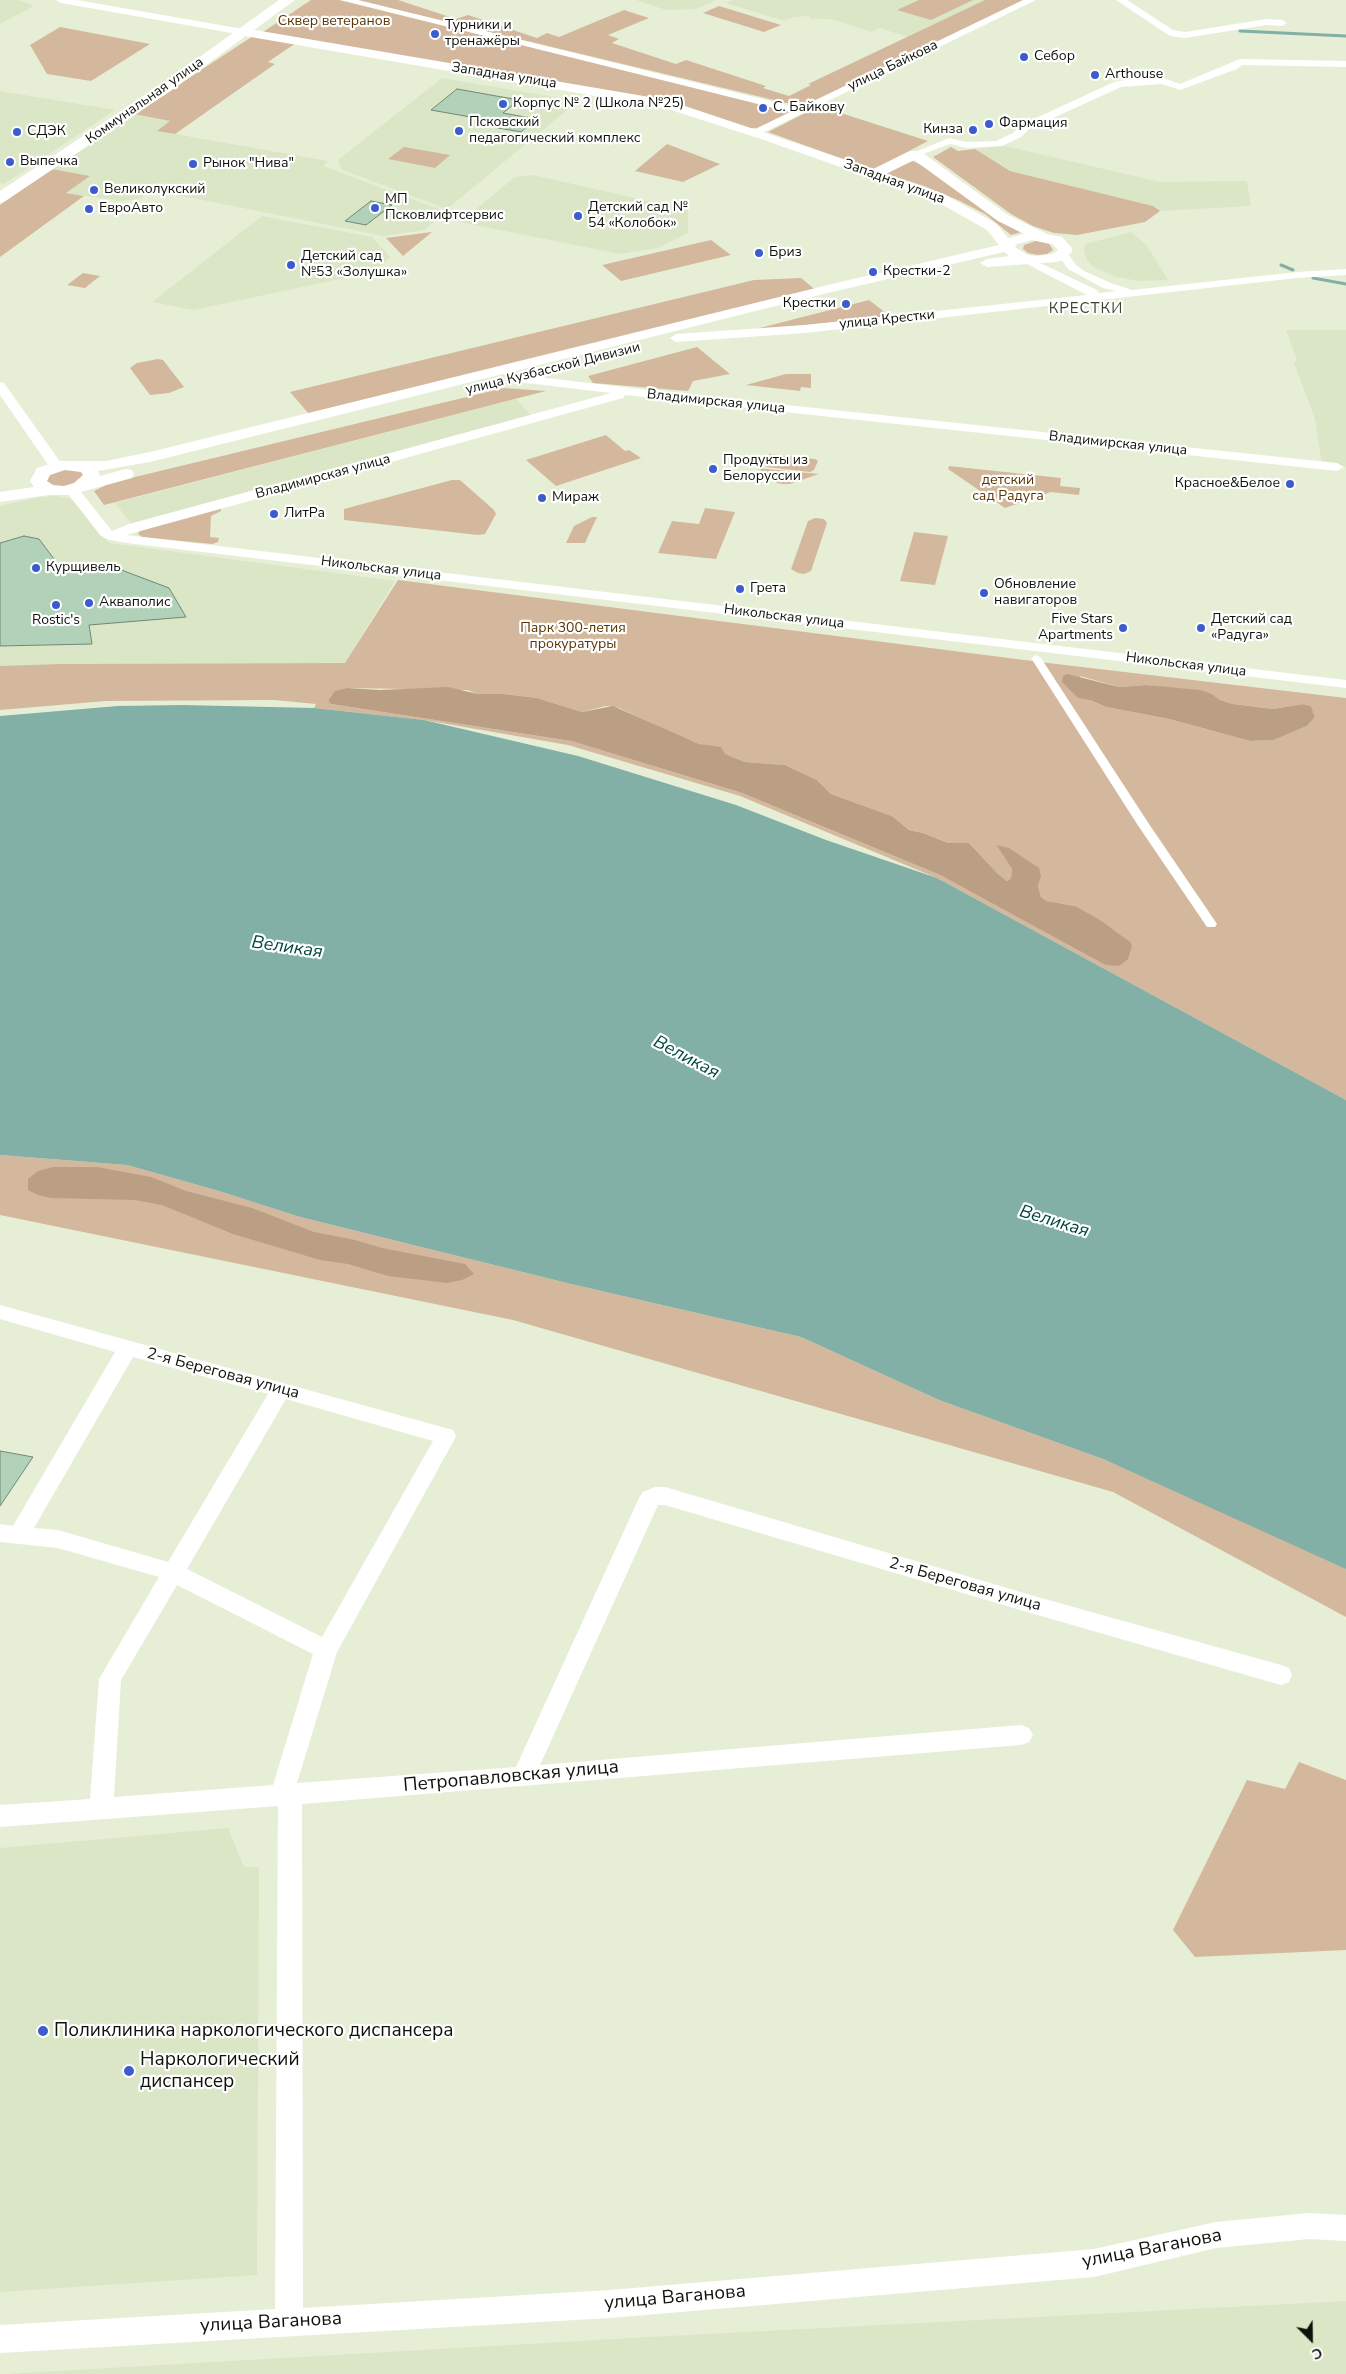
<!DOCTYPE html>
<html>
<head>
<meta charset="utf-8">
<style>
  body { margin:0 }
  #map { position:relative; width:1346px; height:2374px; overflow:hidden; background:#e6efd6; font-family:"Nunito Sans",sans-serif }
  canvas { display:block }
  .north { position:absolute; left:1286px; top:2314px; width:50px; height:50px; -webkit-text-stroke:4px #fff; paint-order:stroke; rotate:157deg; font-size:14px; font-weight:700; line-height:20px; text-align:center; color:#0f120a }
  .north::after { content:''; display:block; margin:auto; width:18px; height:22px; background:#0f120a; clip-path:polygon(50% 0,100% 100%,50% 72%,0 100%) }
</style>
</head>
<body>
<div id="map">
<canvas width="1346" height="2374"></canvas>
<div class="north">С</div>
</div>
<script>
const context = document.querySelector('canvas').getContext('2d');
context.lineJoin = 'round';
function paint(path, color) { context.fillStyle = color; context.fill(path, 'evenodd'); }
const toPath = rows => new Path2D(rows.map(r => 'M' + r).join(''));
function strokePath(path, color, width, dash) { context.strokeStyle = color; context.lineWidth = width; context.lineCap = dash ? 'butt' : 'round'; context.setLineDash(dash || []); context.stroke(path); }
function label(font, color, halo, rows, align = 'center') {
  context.font = font + ' "Nunito Sans",sans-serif'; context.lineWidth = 4.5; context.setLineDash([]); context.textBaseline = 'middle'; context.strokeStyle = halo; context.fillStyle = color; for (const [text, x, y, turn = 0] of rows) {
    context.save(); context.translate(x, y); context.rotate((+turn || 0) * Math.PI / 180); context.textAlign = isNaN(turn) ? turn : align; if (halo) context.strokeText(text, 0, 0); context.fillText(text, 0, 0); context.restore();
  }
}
const built = toPath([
  [0,0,19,0,34,6,0,24],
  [636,0,717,0,696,9,666,10],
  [732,0,988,0,910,38,880,28,872,32,831,19,811,19,809,16,794,17,784,21,726,3],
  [442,78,578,101,447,209,342,170,338,160],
  [0,91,115,110,4,184,0,183],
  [134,114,171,121,158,131,328,161,323,166,447,212,424,230,384,236,152,190,139,199,120,201,66,193,89,176,52,169],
  [1005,146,1160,182,1247,181,1251,206,1160,211,1153,206,1010,171,975,149],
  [533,175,688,210,688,233,658,248,620,254,460,222,515,177],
  [262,216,372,237,390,257,373,272,193,310,152,302],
  [1131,232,1147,246,1168,280,1139,281,1116,277,1093,267,1087,260,1084,251,1085,244],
  [1286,330,1346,330,1346,467,1322,464,1315,419,1294,363,1297,360],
  [516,399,532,417,132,525,115,503],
  [57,496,68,498,76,503,109,543,395,581,345,663,59,664,0,666,0,506,40,497],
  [228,1828,244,1867,259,1867,257,2275,0,2292,0,1848],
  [1346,2301,1346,2374,5,2374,649,2337]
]);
const green = toPath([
  [311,0,339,0,790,111,789,113,757,128,744,128,665,101,263,32],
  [355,0,398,0,456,19,468,15,537,38,547,33,559,37,624,10,649,18,608,35,619,39,612,43,676,64,686,60,766,86,763,88,789,96,811,85,808,84,985,0,1024,0,803,107],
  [919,0,973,0,931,20,897,10],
  [719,6,781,25,764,32,703,13],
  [60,27,150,44,91,81,47,74,30,45],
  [253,36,296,43,268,62,275,64,175,134,157,131,170,121,134,114],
  [819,106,928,141,873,170,768,132],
  [667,144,720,164,683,182,635,171],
  [404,147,450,155,435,168,388,159],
  [951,147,958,151,975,149,1010,171,1153,206,1160,211,1145,222,1077,235,1054,233,1033,226,1011,214,933,157],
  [913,161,929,169,1022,232,1011,235,985,214,960,201,924,186,883,173],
  [52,169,90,176,66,193,84,196,0,257,0,205],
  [432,232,403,256,386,238],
  [711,240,731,255,621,281,602,265],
  [1036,241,1049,244,1053,250,1047,254,1038,255,1028,253,1023,249,1024,245],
  [83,273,100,276,85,288,67,285],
  [801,278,818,292,309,414,290,392,754,280],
  [869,300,891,317,752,330],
  [697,347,730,374,693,381,688,391,593,383,588,376],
  [158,359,163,360,184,387,169,393,150,395,130,368,137,363],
  [786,374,811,374,811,388,801,387,800,391,746,385],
  [504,388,546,391,104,505,94,491,110,483],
  [606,435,625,451,629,450,641,458,556,486,526,460],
  [769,454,815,459,818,461,814,470,810,472,766,467,764,464],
  [949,466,1061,478,1060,486,1080,488,1079,495,1051,492,1005,508,948,469],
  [757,468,819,474,790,484,783,484,777,483],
  [58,469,79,470,85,476,72,486,57,487,46,483,47,475],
  [452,480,460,480,494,510,496,514,485,534,478,535,344,520,344,509],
  [221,508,221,511,211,516,210,537,219,538,218,542,212,544,142,537,138,534,140,530],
  [705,508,735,512,716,559,658,553,672,521,699,524],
  [592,517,597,517,585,543,566,543,574,526],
  [815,518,824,519,827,523,811,571,804,574,798,573,791,569,808,521],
  [914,532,948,536,935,585,900,581],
  [398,580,1048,663,1346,698,1346,1100,937,878,740,796,568,745,424,720,314,708,316,704,274,700,106,701,0,710,0,666,59,664,345,663],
  [1080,676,1119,687,1146,685,1212,694,1220,700,1233,704,1273,709,1305,704,1311,706,1315,717,1307,726,1274,740,1250,741,1169,719,1106,707,1090,700],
  [347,688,467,690,478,694,504,694,537,698,582,712,606,706,619,708,676,735,745,762,785,765,817,780,831,794,892,816,909,830,923,833,948,843,969,843,998,874,1007,881,1011,878,1012,869,996,845,1041,877,1038,886,1041,897,1047,901,1075,906,1105,965,940,875,742,793,571,741,331,704,328,701],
  [0,1155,127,1165,219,1191,300,1217,571,1284,801,1337,939,1400,1103,1459,1338,1564,1346,1569,1346,1617,1113,1492,513,1320,0,1215],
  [1299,1762,1346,1780,1346,1950,1195,1957,1173,1930,1247,1780,1285,1789]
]);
const forest = toPath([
  [1067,674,1119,687,1146,685,1200,690,1212,694,1220,700,1233,704,1273,709,1304,704,1311,706,1315,717,1307,726,1274,740,1250,741,1169,719,1106,707,1090,700,1078,698,1062,682,1063,676],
  [448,687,478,694,504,694,537,698,582,712,613,706,699,744,721,747,725,754,745,762,785,765,817,780,831,794,892,816,909,830,923,833,948,843,969,843,998,874,1007,881,1011,878,1012,869,996,845,1009,848,1039,868,1041,877,1038,886,1041,897,1047,901,1075,906,1100,920,1130,942,1132,946,1128,959,1119,966,1105,965,940,875,742,793,571,741,331,704,328,701,335,691,347,688,380,690],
  [53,1167,97,1167,151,1177,186,1191,252,1208,314,1232,355,1240,382,1248,465,1264,474,1274,462,1280,447,1283,388,1276,348,1264,320,1260,233,1234,162,1205,135,1200,51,1198,38,1195,28,1190,28,1179,38,1171]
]);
const water = toPath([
  [183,705,314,708,424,720,578,756,736,805,826,840,937,878,1346,1100,1346,1569,1103,1459,939,1400,801,1337,571,1284,300,1217,219,1191,127,1165,0,1155,0,716,118,706]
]);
const stream = toPath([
  [1240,31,1346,36],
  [1281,265,1293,270],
  [1313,278,1346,284]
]);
const building = toPath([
  [457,89,519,100,503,113,536,119,521,132,487,126,493,121,431,110,457,89],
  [371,201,392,205,366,225,345,221,371,201],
  [24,536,39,539,63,571,103,563,169,588,186,617,89,625,92,644,0,646,0,543,24,536],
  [0,1451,33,1457,0,1506,0,1451]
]);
const pedestrian = toPath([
  [1036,655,1041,658,1149,824,1215,921,1217,924,1215,927,1207,927,1137,824,1031,658,1036,655]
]);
const minor = toPath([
  [56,0,77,0,243,29,248,32,243,35,61,3,56,0],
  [341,0,358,0,799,108,1023,0,1036,0,756,136,752,135,752,131,790,112,341,0],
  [1116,0,1127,0,1173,30,1185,32,1267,19,1282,20,1287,23,1282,26,1267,25,1185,38,1170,36,1116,0],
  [1240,59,1346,61,1346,67,1242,65,1237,69,1180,90,1162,84,1121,87,1029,129,1021,137,1002,146,966,148,950,144,915,157,910,154,949,138,966,142,996,141,1013,133,1021,125,1114,82,1135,78,1163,78,1180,84,1240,59],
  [1063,251,1067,252,1076,265,1084,271,1111,283,1132,290,1297,272,1346,269,1346,275,1297,278,805,333,676,342,670,338,676,334,805,325,1087,295,1021,261,1019,259,1025,256,1097,290,1099,293,1116,291,1103,288,1068,269,1057,254,1063,251],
  [513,374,691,395,1337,463,1344,467,1337,471,625,395,623,398,126,535,1346,680,1346,688,127,543,106,539,100,535,65,490,72,486,77,487,112,531,129,524,611,393,509,381,507,378,513,374],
  [0,382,4,383,61,463,63,466,61,469,51,469,0,395,0,382],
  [0,1305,453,1430,456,1436,453,1442,337,1652,297,1783,516,1767,639,1498,643,1492,655,1487,665,1487,1034,1596,1281,1665,1289,1668,1292,1675,1289,1682,1281,1685,1034,1614,665,1505,658,1505,540,1765,1021,1725,1029,1728,1033,1735,1029,1742,1021,1745,302,1804,303,2308,610,2290,1094,2249,1216,2222,1309,2213,1346,2215,1346,2241,1309,2239,1216,2248,1094,2277,610,2318,0,2353,0,2325,275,2309,278,1806,0,1827,0,1805,90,1799,99,1679,159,1577,58,1548,0,1542,0,1524,13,1526,115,1352,0,1319,0,1305],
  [133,1357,268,1394,168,1562,58,1530,34,1528,133,1357],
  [286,1399,433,1441,322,1637,187,1569,286,1399],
  [177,1585,313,1654,273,1785,114,1797,121,1680,177,1585]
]);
const tertiary = toPath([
  [243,28,667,100,873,169,910,151,920,151,1008,215,1047,234,1062,237,1072,248,1072,252,1061,261,1056,262,987,267,980,263,987,259,1009,256,1004,252,832,292,150,462,98,471,100,476,126,469,132,470,134,474,132,478,70,495,49,495,0,502,0,492,34,487,30,481,37,468,58,461,106,461,150,452,832,284,999,245,987,230,934,200,761,139,665,108,239,35,237,32,239,29,243,28],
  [914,160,998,221,1024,234,1008,238,997,224,944,194,886,174,914,160],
  [1032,240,1052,244,1058,250,1052,254,1036,256,1028,255,1015,247,1017,244,1032,240],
  [65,470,81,472,83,475,74,483,64,486,53,485,47,481,50,475,65,470]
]);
const secondary = toPath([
  [279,0,295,0,172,90,5,201,0,203,0,191,162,84,279,0]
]);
const markers = [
  [435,34,5,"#3c5bcd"],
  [1024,57,5,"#3c5bcd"],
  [1095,75,5,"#3c5bcd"],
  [503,104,5,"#3c5bcd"],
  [763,108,5,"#3c5bcd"],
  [989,124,5,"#3c5bcd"],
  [973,130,5,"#3c5bcd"],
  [459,131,5,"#3c5bcd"],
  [17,132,5,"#3c5bcd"],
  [10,162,5,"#3c5bcd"],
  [193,164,5,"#3c5bcd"],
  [94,190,5,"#3c5bcd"],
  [375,208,5,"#3c5bcd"],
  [89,209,5,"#3c5bcd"],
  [578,216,5,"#3c5bcd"],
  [759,253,5,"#3c5bcd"],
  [291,265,5,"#3c5bcd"],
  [873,272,5,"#3c5bcd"],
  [846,304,5,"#3c5bcd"],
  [713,469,5,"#3c5bcd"],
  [1290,484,5,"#3c5bcd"],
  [542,498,5,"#3c5bcd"],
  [274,514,5,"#3c5bcd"],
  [36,568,5,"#3c5bcd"],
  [740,589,5,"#3c5bcd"],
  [984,593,5,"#3c5bcd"],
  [89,603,5,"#3c5bcd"],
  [56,605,5,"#3c5bcd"],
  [1123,628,5,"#3c5bcd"],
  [1201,628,5,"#3c5bcd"],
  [43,2031,6,"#3c5bcd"],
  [129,2071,6,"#3c5bcd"]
];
const farParknames = [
  ["Сквер ветеранов",334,22],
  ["детский",1008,481],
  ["сад Радуга",1008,497],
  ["Парк 300-летия",573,629],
  ["прокуратуры",573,645]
];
const farPoinames = [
  ["Турники и",445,26],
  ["тренажёры",445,42],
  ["Себор",1034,57],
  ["Arthouse",1105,75],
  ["Корпус № 2 (Школа №25)",513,104],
  ["С. Байкову",773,108],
  ["Псковский",469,123],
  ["педагогический комплекс",469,139],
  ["Фармация",999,124],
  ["Кинза",963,130,"right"],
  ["СДЭК",27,132],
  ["Выпечка",20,162],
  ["Рынок \"Нива\"",203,164],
  ["Великолукский",104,190],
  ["МП",385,200],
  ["Псковлифтсервис",385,216],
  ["Детский сад №",588,208],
  ["54 «Колобок»",588,224],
  ["ЕвроАвто",99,209],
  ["Бриз",769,253],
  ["Детский сад",301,257],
  ["№53 «Золушка»",301,273],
  ["Крестки-2",883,272],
  ["Крестки",836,304,"right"],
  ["Продукты из",723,461],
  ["Белоруссии",723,477],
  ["Красное&Белое",1280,484,"right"],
  ["Мираж",552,498],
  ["ЛитРа",284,514],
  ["Курщивель",46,568],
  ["Обновление",994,585],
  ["навигаторов",994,601],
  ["Грета",750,589],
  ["Акваполис",99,603],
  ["Five Stars",1113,620,"right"],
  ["Apartments",1113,636,"right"],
  ["Детский сад",1211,620],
  ["«Радуга»",1211,636],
  ["Rostic's",56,621,"center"]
];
const farStreetnames = [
  ["улица Байкова",893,66,-26],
  ["Западная улица",504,76,9],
  ["Коммунальная улица",145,101,-35],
  ["Западная улица",894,182,20],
  ["улица Крестки",887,320,-6],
  ["улица Кузбасской Дивизии",553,369,-14],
  ["Владимирская улица",716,402,6],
  ["Владимирская улица",1118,444,6],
  ["Владимирская улица",323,477,-15],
  ["Никольская улица",381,569,7],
  ["Никольская улица",784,617,7],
  ["Никольская улица",1186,665,7]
];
const farNeighbourhoodnames = [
  ["КРЕСТКИ",1086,309]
];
const streetNames = [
  ["2-я Береговая улица",223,1374,15],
  ["2-я Береговая улица",965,1585,16]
];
const waterNames = [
  ["Великая",287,948,8],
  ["Великая",686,1058,28],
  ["Великая",1054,1222,17]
];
const nearStreetnames = [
  ["Петропавловская улица",511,1777,-5],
  ["улица Ваганова",1152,2249,-11],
  ["улица Ваганова",675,2298,-5],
  ["улица Ваганова",271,2323,-3]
];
const nearPoinames = [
  ["Поликлиника наркологического диспансера",54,2031],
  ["Наркологический",140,2060],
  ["диспансер",140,2082]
];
paint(built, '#dae6c6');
paint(green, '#d4b89d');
paint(forest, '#bb9f85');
paint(water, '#82afa6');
strokePath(stream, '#82afa6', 3);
paint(building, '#b1d2b9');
strokePath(building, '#728777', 1);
paint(pedestrian, '#fff');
paint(minor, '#fff');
paint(tertiary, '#fff');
paint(secondary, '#fff');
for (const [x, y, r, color] of markers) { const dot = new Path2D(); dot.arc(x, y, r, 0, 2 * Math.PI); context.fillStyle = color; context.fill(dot); strokePath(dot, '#fff', 2); }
label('14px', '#5b3504', '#fff', farParknames);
label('14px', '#0f120a', '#fff', farPoinames, 'left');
label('14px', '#0f120a', '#fff', farStreetnames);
context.letterSpacing = '1px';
label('15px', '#3c432f', '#fff', farNeighbourhoodnames);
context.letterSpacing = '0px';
label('16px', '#0f120a', '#fff', streetNames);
label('italic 18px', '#01473e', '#fff', waterNames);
label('19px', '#0f120a', '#fff', nearStreetnames);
label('19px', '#0f120a', '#fff', nearPoinames, 'left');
</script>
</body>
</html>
